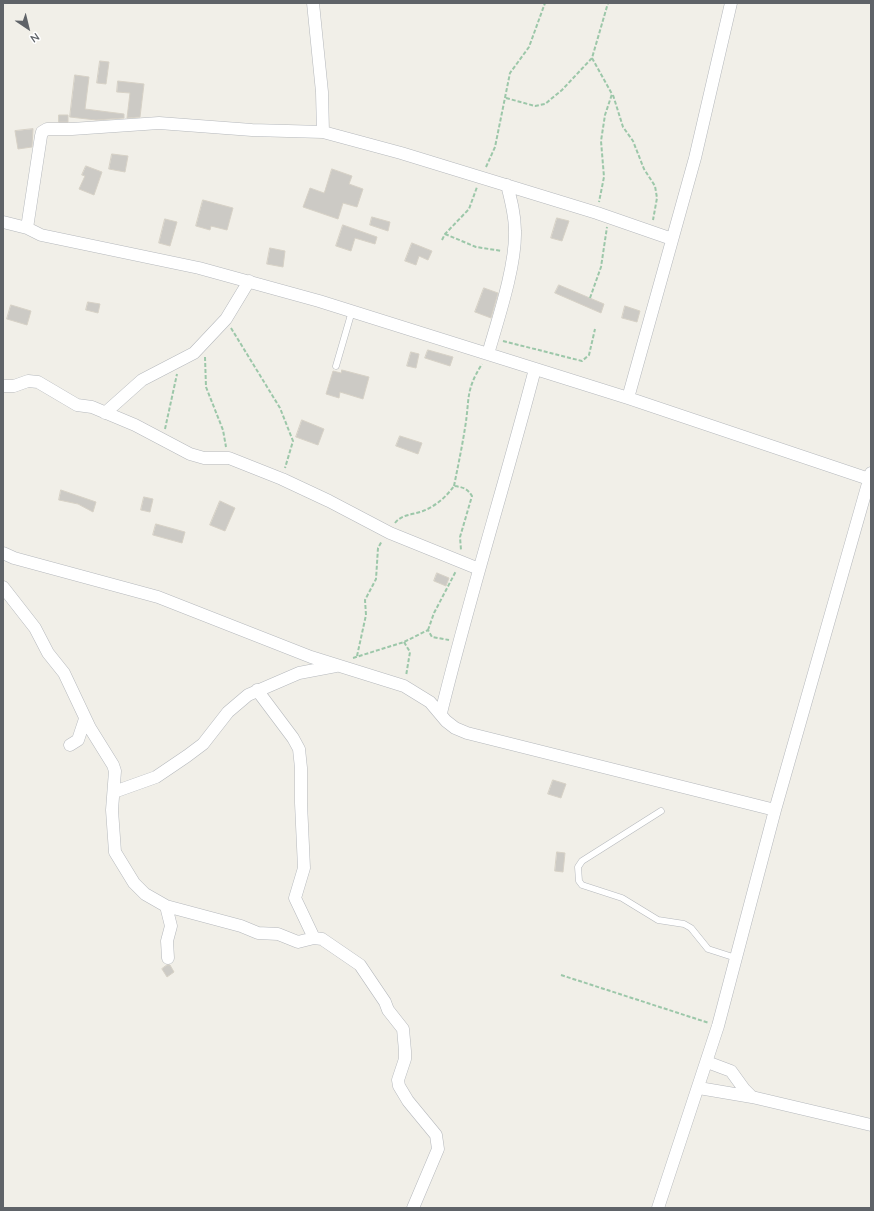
<!DOCTYPE html>
<style>
body{margin:0}
#map{position:relative;width:874px;height:1211px;overflow:hidden;background:#f1efe8;font-family:Quicksand,sans-serif}
canvas{display:block}
.frame{position:absolute;inset:0;border:4px solid #5f6368;pointer-events:none}
.north{position:absolute;left:8px;top:8px;width:40px;height:40px;-webkit-text-stroke:3px #fff;paint-order:stroke;rotate:145deg;font-size:11px;font-weight:700;line-height:16px;text-align:center;color:#5f6368}
.north::after{content:'';display:block;margin:auto;width:14px;height:18px;background:#5f6368;clip-path:polygon(50% 0,100% 100%,50% 72%,0 100%)}
</style>
<div id="map">
<canvas width="874" height="1211"></canvas>
<div class="frame"></div>
<div class="north">N</div>
</div>
<script>
const ctx = document.querySelector('canvas').getContext('2d');
ctx.lineJoin = 'round';
function paint(path, color) { ctx.fillStyle = color; ctx.fill(path, 'evenodd'); }
function stroke(path, color, width, dash) { ctx.strokeStyle = color; ctx.lineWidth = width; ctx.lineCap = dash ? 'butt' : 'round'; ctx.setLineDash(dash || []); ctx.stroke(path); }
const building = new Path2D(`
 M100,61L109,62L106,84L97,83Z
 M75,75L89,77L85,109L124,114V118L96,120L70,117Z
 M118,81L144,84L140,117L127,118L130,93L117,92Z
 M59,115H68V122H59Z
 M33,129L32,147L18,149L15,131Z
 M112,154L128,156L125,172L109,169Z
 M86,166L102,172L94,195L79,189L85,176L82,175Z
 M332,169L352,176L349,184L363,189L357,207L343,203L338,219L303,207L310,188L324,193Z
 M203,200L233,208L227,230L211,226L210,230L196,226Z
 M372,217L390,222L388,231L370,225Z
 M557,218L569,221L562,241L551,238Z
 M165,219L177,222L170,246L159,243Z
 M343,225L377,237L375,244L355,238L351,251L336,246Z
 M412,243L432,251L428,260L419,256L416,265L405,261Z
 M270,248L285,251L283,267L267,264Z
 M559,285L604,304L601,313L555,293Z
 M484,288L498,293L491,318L475,312Z
 M88,302L100,304L98,313L86,310Z
 M11,305L31,311L27,325L7,319Z
 M625,306L640,311L637,322L622,318Z
 M428,350L453,357L450,366L425,358Z
 M411,352L419,354L416,368L407,366Z
 M342,370L369,377L363,399L340,392L339,398L326,394L333,371L341,373Z
 M302,420L324,429L318,445L296,437Z
 M400,436L422,443L418,454L396,446Z
 M61,490L96,502L93,512L78,504L59,500Z
 M144,497L153,499L150,512L141,510Z
 M220,501L235,508L225,531L210,525Z
 M156,524L185,532L182,543L153,535Z
 M437,573L449,578L446,586L434,581Z
 M553,780L566,784L561,798L548,794Z
 M557,852L565,853L563,872L555,871Z
 M167,965H170L174,972L167,977L162,969Z`);
const path = new Path2D(`
 M592,58L612,94L605,115L601,141L604,177L599,202
 M613,95L623,127L633,141L644,169L655,186L657,198L653,220
 M506,98L535,106L545,104L562,90L592,58L608,3
 M486,167L495,147L510,73L529,47L545,3
 M445,234L476,247L502,251
 M442,240L445,234L469,209L477,187
 M590,298L601,267L607,227
 M231,328L280,408L293,441L285,468
 M503,341L582,361L589,355L595,329
 M205,357L206,387L223,430L226,447
 M165,429L177,374
 M454,486C458,466 462,447 465,428C470,398 465,391 482,364
 M395,523C402,514 413,515 423,511C436,506 447,496 454,486C462,487 467,488 472,496L460,537L461,550
 M428,630L434,613L456,571
 M404,642L410,652L406,676
 M357,656L366,615L365,600L376,579L378,548L382,541
 M353,658L404,642L428,630L432,637L449,640
 M561,975L709,1023`);
const lane = new Path2D(`
 M336,366L352,311
 M661,811L582,861L578,867L579,881L582,885L622,898L658,920L684,924L691,928L708,949L736,958`);
const street = new Path2D(`
 M313,3L322,92L323,132
 M3,222L27,228L41,235L199,268L319,301L628,398L869,479
 M27,228L41,136L42,132L47,129H72L159,123L252,130L323,132L401,153L597,213L672,239
 M488,354C498,319 516,266 515,231C515,215 511,200 507,185
 M3,386H14L28,381L38,382L77,405L92,407L135,425L190,454L204,458H229L282,479L329,501L390,533L479,569
 M628,398L695,158L731,3
 M105,413L142,380L194,353L226,319L249,281
 M3,553L14,558L158,597L311,657L404,686L430,702L446,721L455,728L467,733L775,810
 M3,587L35,628L48,653L64,673L90,728L113,765L115,771L112,810L115,852L134,883L145,894L166,906L241,926L258,933L278,934L298,942L314,938L322,939L360,965L385,1002L388,1010L403,1029L405,1051V1059L398,1080L399,1086L408,1101L436,1135L438,1149L413,1208
 M257,690L293,738L299,749L301,768V803L304,868L295,898L314,938
 M441,713C469,598 505,484 535,369
 M70,745L78,740L85,719
 M114,792L156,777L187,756L203,744L228,712L248,695L299,673L336,666
 M166,906L171,926L167,941L168,958
 M707,1062L731,1071L744,1089L752,1097L871,1125
 M699,1088L752,1097
 M658,1208L718,1026L775,810L871,473`);
paint(building, '#cccac5');
stroke(building, '#d6d1c6', 1);
stroke(lane, '#b5b8bc', 7);
stroke(street, '#b5b8bc', 13);
stroke(path, '#9cc7a9', 2, [4, 2]);
stroke(lane, '#fff', 6);
stroke(street, '#fff', 12);
</script>
